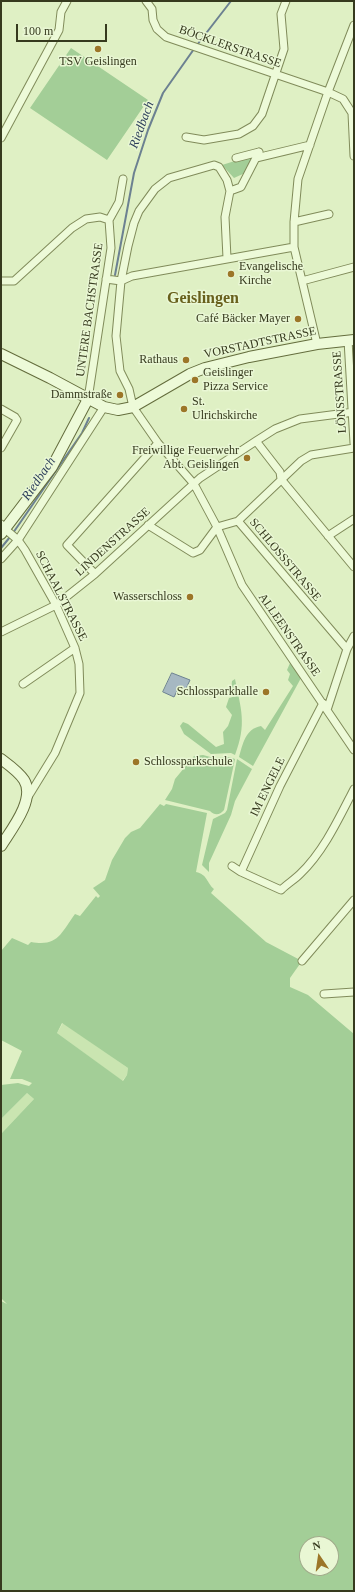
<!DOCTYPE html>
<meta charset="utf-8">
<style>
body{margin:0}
#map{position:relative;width:355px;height:1592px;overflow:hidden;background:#dff0c4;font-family:Georgia,serif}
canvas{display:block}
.frame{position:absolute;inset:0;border:2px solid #363a1e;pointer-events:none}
.north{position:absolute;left:299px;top:1536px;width:40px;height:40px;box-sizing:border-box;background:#e9f7d4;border:1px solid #a1ab8b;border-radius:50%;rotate:347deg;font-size:11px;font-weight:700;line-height:16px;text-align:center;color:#363a1e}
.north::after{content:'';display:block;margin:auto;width:14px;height:18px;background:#9c7628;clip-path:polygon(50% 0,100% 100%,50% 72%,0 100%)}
.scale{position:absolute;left:16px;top:24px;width:91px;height:18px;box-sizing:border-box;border:2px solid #363a1e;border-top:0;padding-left:5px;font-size:12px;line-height:14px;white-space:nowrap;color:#363a1e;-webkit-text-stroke:3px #e9f7d4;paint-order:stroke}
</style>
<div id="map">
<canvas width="355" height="1592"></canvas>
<div class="frame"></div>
<div class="north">N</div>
<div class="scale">100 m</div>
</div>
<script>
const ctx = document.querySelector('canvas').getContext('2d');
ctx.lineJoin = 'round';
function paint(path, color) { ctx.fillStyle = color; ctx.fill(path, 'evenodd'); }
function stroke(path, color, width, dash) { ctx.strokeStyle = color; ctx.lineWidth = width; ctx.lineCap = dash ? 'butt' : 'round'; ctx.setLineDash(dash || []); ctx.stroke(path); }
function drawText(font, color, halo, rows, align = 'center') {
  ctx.font = font + ' Georgia,serif'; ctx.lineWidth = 3; ctx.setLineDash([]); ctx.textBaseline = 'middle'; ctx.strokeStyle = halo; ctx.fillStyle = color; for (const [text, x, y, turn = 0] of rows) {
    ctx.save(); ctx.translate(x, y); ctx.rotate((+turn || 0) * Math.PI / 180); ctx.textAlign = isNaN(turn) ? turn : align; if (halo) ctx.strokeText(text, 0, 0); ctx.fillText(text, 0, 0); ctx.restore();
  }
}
const farmland = new Path2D(`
 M63,1023L128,1068L127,1075L122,1081L57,1033Z
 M27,1093L34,1099L1,1134V1119Z`);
const green = new Path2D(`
 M71,48L148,100L107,160L30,108Z
 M254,155L245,173L234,178L222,165Z
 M290,663L301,678L253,766L239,757C243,744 245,729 261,726L265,730L293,686L288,680L290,674L287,670Z
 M235,679C241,709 247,724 235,755L231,753L211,754L184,734L180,726L183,722L188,724L216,747L224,744L223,732L228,726L232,715L226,707L229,698L236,696C233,691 231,687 232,681Z
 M203,755L214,758L229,757L235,759L224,810C220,815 215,816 210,811L165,800L172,789L175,779L194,756Z
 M237,759L252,769L235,801L231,815L209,863V872L202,865L213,819L225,813L227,810Z
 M160,804L164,806L166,804L207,813L196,872C208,875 206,882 214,889L211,893L266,942L302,961L290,978V987L308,995L354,1034V1591H1V1301L7,1304L1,1298V1134L34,1099L27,1093L1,1119V1085L18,1083L29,1086L32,1083L22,1079H10L22,1051L1,1040V951L12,938L28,945L31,942C58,947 61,933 75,914L80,916L96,896L98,898L100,896L93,888L105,880L112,860L125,838L131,832L140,828ZM62,1023L128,1068L127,1075L123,1081L57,1033ZM307,1544H331V1568H307Z`);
const water = new Path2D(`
 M172,673L190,680L184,693L177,691L174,697L163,692Z`);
const stream = new Path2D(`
 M197,45L231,1
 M115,275L134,173L148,130L163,93L194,49
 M13,533L82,433L89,418
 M1,548L10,537`);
const street = new Path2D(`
 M146,1L152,9L153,20L157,29L166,37L328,92L343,99L352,113L354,156
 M186,137L204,140L239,134L253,126L262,114L284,49L281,14L286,1
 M1,138L59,30L61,12L67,1
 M236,158L259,152
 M256,158L310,145
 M230,191L241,187L259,152
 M294,222L329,214
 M227,258L225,217L230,191L227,180L219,167L214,165L169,178L155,189L139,211L134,223L128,246L121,281L116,336L120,371L129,389L133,407L158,443L194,484L217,527L242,585L354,750
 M106,279L121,281L132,276L294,247
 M1,281H14L72,228L86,219L100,217L109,220
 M302,281L354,267
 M348,340L354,443
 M317,344L294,247V222L298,179L328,92L354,25
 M88,399L111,248L109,220L119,202L123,179
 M1,409L15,417L17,420L1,448
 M256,441L280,472L281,479L354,567
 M238,521L347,649
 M1,524L5,529L18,540L25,550L56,605L75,648L79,664L80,693L55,753L28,797
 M148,525L193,553L200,550L217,527
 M217,527L238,521L301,461L311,455L354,448
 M328,536L354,519
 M1,559L18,540L104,407
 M95,574L67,545L158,443
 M1,632L56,605L95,574L200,478L256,441L275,429L300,419L354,412
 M23,684L75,648
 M327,710L347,649L354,636
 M232,866L241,872L280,786L323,703
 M241,872L281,890C287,884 294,880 300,874C324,851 339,818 354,789
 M302,961L354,900
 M324,994L354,992`);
const secondary = new Path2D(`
 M1,354L50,378L104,407L118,410L133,407L190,374L205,368L249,357L317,344L354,340
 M1,534L52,467L88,399
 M1,759C9,765 19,772 24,780C36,799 11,830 1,846`);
const markers = [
 [98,49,4,"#9c7628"],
 [231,274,4,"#9c7628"],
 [298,319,4,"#9c7628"],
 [186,360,4,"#9c7628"],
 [195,380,4,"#9c7628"],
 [120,395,4,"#9c7628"],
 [184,409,4,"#9c7628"],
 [247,458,4,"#9c7628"],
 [190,597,4,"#9c7628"],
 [266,692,4,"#9c7628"],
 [136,762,4,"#9c7628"]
];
const streetNames = [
 ["BÖCKLERSTRASSE",230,47,19],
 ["UNTERE BACHSTRASSE",90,310,-82],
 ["VORSTADTSTRASSE",260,343,-12],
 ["LÖNSSTRASSE",340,392,-94],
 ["LINDENSTRASSE",113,542,-42],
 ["SCHLOSSSTRASSE",285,560,50],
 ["SCHAALSTRASSE",61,596,63],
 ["ALLEENSTRASSE",289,635,55],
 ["IM ENGELE",268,787,-64]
];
const poiNames = [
 ["TSV Geislingen",98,62,"center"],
 ["Evangelische",239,267,"left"],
 ["Kirche",239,281,"left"],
 ["Café Bäcker Mayer",290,319],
 ["Rathaus",178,360],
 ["Geislinger",203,373,"left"],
 ["Pizza Service",203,387,"left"],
 ["Dammstraße",112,395],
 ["St.",192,402,"left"],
 ["Ulrichskirche",192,416,"left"],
 ["Freiwillige Feuerwehr",239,451],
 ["Abt. Geislingen",239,465],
 ["Wasserschloss",182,597],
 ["Schlossparkhalle",258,692],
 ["Schlossparkschule",144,762,"left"]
];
const waterNames = [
 ["Riedbach",142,125,-70],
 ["Riedbach",39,479,-56]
];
const districtNames = [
 ["Geislingen",203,299]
];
paint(farmland, '#cae5b1');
paint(green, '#a3ce97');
paint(water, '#a6b8c2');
stroke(water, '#6c8191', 1);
stroke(stream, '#6c8191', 2);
stroke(street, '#808b5a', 9);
stroke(secondary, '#646d3d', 12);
stroke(street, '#edfad8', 7);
stroke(secondary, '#edfad8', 10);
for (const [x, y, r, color] of markers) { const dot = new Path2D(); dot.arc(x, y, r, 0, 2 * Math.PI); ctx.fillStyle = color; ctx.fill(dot); stroke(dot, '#e9f7d4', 1.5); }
drawText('12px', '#363a1e', '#e9f7d4', streetNames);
drawText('12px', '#363a1e', '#e9f7d4', poiNames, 'right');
drawText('italic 13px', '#2d3f5b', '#e9f7d4', waterNames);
drawText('bold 16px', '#68601c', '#e9f7d4', districtNames);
</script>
